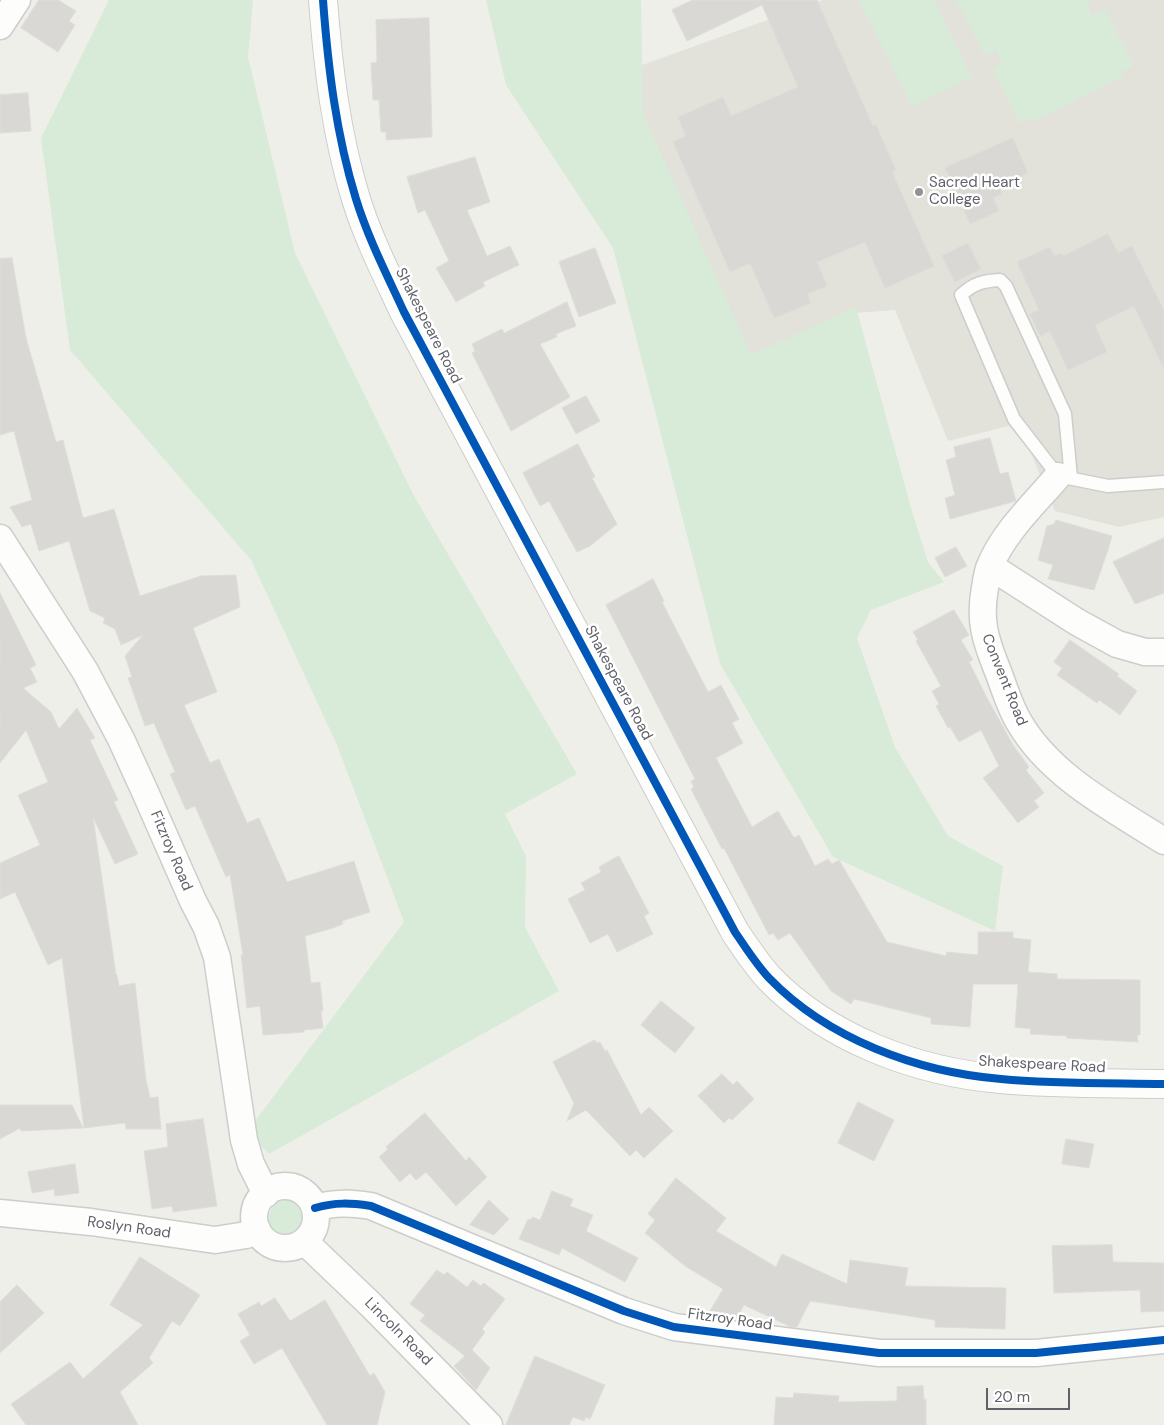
<!DOCTYPE html>
<style>
body{margin:0}
#map{position:relative;width:1164px;height:1425px;overflow:hidden;background:#efefea;font-family:"DM Sans",sans-serif}
canvas{display:block}
.scale{position:absolute;left:986px;top:1388px;width:84px;height:22px;box-sizing:border-box;border:2px solid #5f6268;border-top:0;padding-left:6px;font-size:15px;line-height:18px;white-space:nowrap;color:#5f6268;-webkit-text-stroke:4px #fff;paint-order:stroke}
</style>
<div id="map">
<canvas width="1164" height="1425"></canvas>
<div class="scale">20 m</div>
</div>
<script>
const ctx = document.querySelector('canvas').getContext('2d');
ctx.lineJoin = 'round';
function paint(path, color) { ctx.fillStyle = color; ctx.fill(path, 'evenodd'); }
function stroke(path, color, width, dash) { ctx.strokeStyle = color; ctx.lineWidth = width; ctx.lineCap = dash ? 'butt' : 'round'; ctx.setLineDash(dash || []); ctx.stroke(path); }
function drawText(font, color, halo, rows, align = 'center') {
  ctx.font = font + ' "DM Sans",sans-serif'; ctx.lineWidth = 5; ctx.setLineDash([]); ctx.textBaseline = 'middle'; ctx.strokeStyle = halo; ctx.fillStyle = color; for (const [text, x, y, turn = 0] of rows) {
    ctx.save(); ctx.translate(x, y); ctx.rotate((+turn || 0) * Math.PI / 180); ctx.textAlign = isNaN(turn) ? turn : align; if (halo) ctx.strokeText(text, 0, 0); ctx.fillText(text, 0, 0); ctx.restore();
  }
}
const education = new Path2D(`
 M823,0H1164V517L1119,527L1055,511L1031,453L1009,426L948,441L895,310L856,313L750,358L620,73Z`);
const green = new Path2D(`
 M109,0H253L248,57L295,253L414,496L577,774L505,814L526,856L525,927L559,991L269,1154L247,1132L404,922L337,745L251,560L70,350L41,138Z
 M486,0H641L643,113L751,355L856,307L911,508L928,562L944,582L871,610L857,638L895,747L948,836L1003,866L995,931L833,857L720,664L613,248L506,85Z
 M859,0H934L972,77L912,107Z
 M956,0H1094L1086,4L1092,16L1105,10L1133,66L1121,72L1123,76L1033,122L1031,118L1020,123L992,68L1002,62L996,51L985,56Z
 M269 1218a18 18 0 1 1 36 0a18 18 0 1 1-36 0Z`);
const building = new Path2D(`
 M39,0H58L76,11L69,21L75,25L58,52L21,28Z
 M693,0H817L873,126L876,125L896,170L892,172L934,266L885,288L865,242L817,262L827,286L807,294L811,303L774,318L750,263L730,272L673,142L686,136L678,117L723,97L731,116L798,87L762,5L687,41L672,10Z
 M429,18L432,137L386,140V132H381L379,100H373L371,63L377,62L376,20Z
 M28,93L31,131L0,133V95Z
 M1013,138L1028,173L998,186L1002,194L993,198L999,211L970,224L958,196L955,198L945,177L949,176L945,168Z
 M475,157L490,202L467,210L487,256L510,246L519,265L483,282L485,286L456,302L436,268L449,261L425,210L418,213L407,177Z
 M1108,234L1118,253L1132,246L1164,310V369L1134,306L1095,325L1107,352L1068,370L1050,331L1040,336L1030,314L1039,310L1017,262L1050,247L1054,256L1061,253L1063,256Z
 M968,243L981,269L955,282L942,256Z
 M595,248L616,303L579,317L559,262Z
 M12,258L26,338L56,442L63,440L83,518L114,509L140,596L201,576L236,575L240,607L193,628L217,692L184,705L210,763L219,759L247,823L259,818L287,882L354,861L370,912L342,921L343,924L333,928L305,936L311,983L320,982L323,1011H321L323,1028L304,1030V1032L263,1035L260,1006L247,1008L241,955H243L230,875L226,877L195,806L186,810L170,774L175,772L154,723L145,726L128,678L132,677L125,656L143,635L121,645L115,629L103,623L105,618L90,611L69,541L39,551L31,524L22,527L10,507L32,500L14,431L0,435V259Z
 M567,302L576,326L556,334L557,337L540,344L570,397L511,431L472,353L475,351L472,344L502,329L504,333Z
 M586,396L600,421L576,434L562,408Z
 M990,438L1000,474L1008,472L1016,501L950,519L945,498L955,495L946,460L956,457L954,447Z
 M578,444L595,477L592,478L617,524L590,546L577,552L549,501L540,506L523,473Z
 M1056,520L1112,536L1108,550L1094,590L1048,579L1053,565L1038,560L1047,526L1054,524Z
 M1164,538V593L1135,604L1113,562Z
 M956,547L967,566L945,577L935,558Z
 M653,579L664,601L662,602L708,692L721,685L739,719L732,723L743,743L716,758L752,827L778,811L794,838L799,835L815,866L828,859L832,864L839,860L887,942L946,956L947,952L978,955V932H1013V938L1031,940L1028,972L1057,974V979L1140,980V1035H1137L1138,1042L1067,1038V1036L1030,1034L1031,1029L1015,1027L1018,984H973L970,1027L931,1024V1018L854,999L851,1004L831,991L790,933L778,940L773,933L769,935L724,848L722,849L691,789L694,787L691,781L695,779L606,605Z
 M0,593L36,665L30,668L37,682L23,688L51,712L59,729L77,708L95,738L90,740L118,800L114,802L138,854L115,864L93,817L116,975H117L119,986L135,983L146,1080L150,1098L158,1097L161,1129H126L125,1123L84,1128L62,958L48,965L15,892L0,899V863L40,845L18,795L48,782L26,730L0,763Z
 M954,610L969,635L961,640L973,660L969,662L986,696L1013,745L1029,767L1026,770L1044,793L1034,801L1039,807L1018,823L983,778L999,766L981,730L959,742L950,727L948,728L936,706L939,704L932,691L941,686L916,641L918,640L913,632Z
 M1070,640L1119,674L1117,676L1137,691L1120,715L1099,700L1097,703L1057,675L1062,668L1054,662Z
 M619,856L649,913L644,916L653,934L617,952L608,934L590,943L568,899L585,890L581,883L601,872L599,867Z
 M661,1001L695,1028L675,1053L641,1025Z
 M595,1040L597,1043L600,1042L605,1051L607,1050L641,1115L649,1107L673,1131L644,1158L636,1150L630,1156L586,1110L567,1121L574,1103L553,1062Z
 M722,1074L733,1085L737,1081L754,1099L732,1120L729,1118L724,1123L698,1096Z
 M858,1102L894,1120L874,1161L838,1143Z
 M0,1105H72L83,1128L21,1131L20,1128L0,1139Z
 M425,1113L466,1161L469,1157L487,1177L456,1206L426,1172L416,1180L410,1173L400,1182L379,1157L388,1149L386,1147Z
 M203,1119L217,1206L173,1212L172,1206L152,1209L144,1151L168,1147L166,1124Z
 M1066,1139L1094,1144L1089,1168L1062,1164Z
 M75,1164L79,1193L55,1196L54,1189L32,1193L28,1172Z
 M676,1178L726,1218L716,1231L776,1267L782,1254L847,1284L850,1260L908,1268L905,1286L1006,1288L1005,1329L935,1327V1320L810,1301L797,1327H791L744,1305L737,1318L710,1311L723,1289L685,1266L645,1233L655,1220L648,1214Z
 M552,1191L573,1199L570,1206L593,1215L586,1231L638,1258L625,1282L562,1248L559,1255L519,1239L528,1219L531,1220L532,1217L540,1220Z
 M489,1200L509,1219L494,1235L470,1225Z
 M1112,1245L1113,1262L1164,1263V1311L1141,1312L1140,1290L1054,1293L1052,1246Z
 M140,1257L200,1295L180,1326L172,1321L149,1358L153,1363L120,1392L138,1425H26L11,1404L70,1362L83,1379L143,1325L110,1305Z
 M437,1270L444,1275L447,1272L467,1287L473,1280L481,1286L484,1283L505,1299L482,1329L485,1332L472,1350L490,1368L476,1390L454,1366L465,1356L420,1321L425,1315L410,1304Z
 M17,1285L44,1313L0,1353V1302Z
 M275,1298L290,1321L325,1300L370,1376L374,1373L385,1392L377,1425H327L282,1348L254,1364L240,1341L250,1335L238,1314L259,1302L261,1306Z
 M535,1356L605,1385L590,1419L586,1417L584,1421L573,1417L569,1425H506Z
 M923,1386L924,1400L926,1399V1425H774L776,1397L793,1398L794,1393L839,1396L838,1402L897,1401V1387Z`);
const lane = new Path2D(`
 M1071,478L1065,414L1006,286L1000,280C983,281 974,283 961,295L1014,419L1058,476L1108,486L1164,482`);
const street = new Path2D(`
 M0,26L17,0
 M1058,476C1035,503 1003,533 990,566C987,573 986,581 985,588C979,620 985,639 997,669C1004,686 1009,706 1019,722C1050,776 1112,808 1164,841
 M0,538L85,671L121,739L146,794L193,901L206,926L217,957L244,1140L251,1164L266,1194
 M989,568L996,570L1077,622L1117,644L1145,652H1164
 M254 1217a31 31 0 1 1 62 0a31 31 0 1 1-62 0Z
 M315,1208C336,1202 350,1203 371,1206L624,1311L674,1327L879,1353H1036L1164,1340
 M0,1213L91,1222L215,1240L246,1235L257,1229
 M305,1242L371,1305L489,1425`);
const secondary = new Path2D(`
 M323,0C328,67 336,134 356,199C368,238 387,275 404,312L735,932C746,948 756,964 769,978C828,1039 917,1072 1001,1079C1055,1084 1110,1083 1164,1084`);
const cycleway = new Path2D(`
 M323,0C328,67 336,134 356,199C368,238 387,275 404,312L735,932C746,948 756,964 769,978C828,1039 917,1072 1001,1079C1055,1084 1110,1083 1164,1084
 M315,1208C336,1202 350,1203 371,1206L624,1311L674,1327L879,1353H1036L1164,1340`);
const markers = [
 [919,192,5,"#919396"]
];
const poiNames = [
 ["Sacred Heart",929,183],
 ["College",929,200]
];
const streetNames = [
 ["Shakespeare Road",428,326,63],
 ["Convent Road",1004,680,68],
 ["Shakespeare Road",618,683,62],
 ["Fitzroy Road",171,851,67],
 ["Shakespeare Road",1042,1065,3],
 ["Roslyn Road",129,1228,8],
 ["Fitzroy Road",730,1320,8],
 ["Lincoln Road",398,1332,45]
];
paint(education, '#e2e1da');
paint(green, '#d8ebd8');
paint(building, '#d9d8d5');
stroke(building, '#deddd9', 1);
stroke(lane, '#cccdcc', 15);
stroke(street, '#cccdcc', 29);
stroke(secondary, '#cdcdcd', 30);
stroke(lane, '#fdfdfc', 12);
stroke(street, '#fdfdfc', 26);
stroke(secondary, '#fdfdfc', 28);
stroke(cycleway, '#0057b8', 8);
for (const [x, y, r, color] of markers) { const dot = new Path2D(); dot.arc(x, y, r, 0, 2 * Math.PI); ctx.fillStyle = color; ctx.fill(dot); stroke(dot, '#fff', 2); }
drawText('15px', '#5f6268', '#fff', poiNames, 'left');
drawText('15px', '#5f6268', '#fff', streetNames);
</script>
